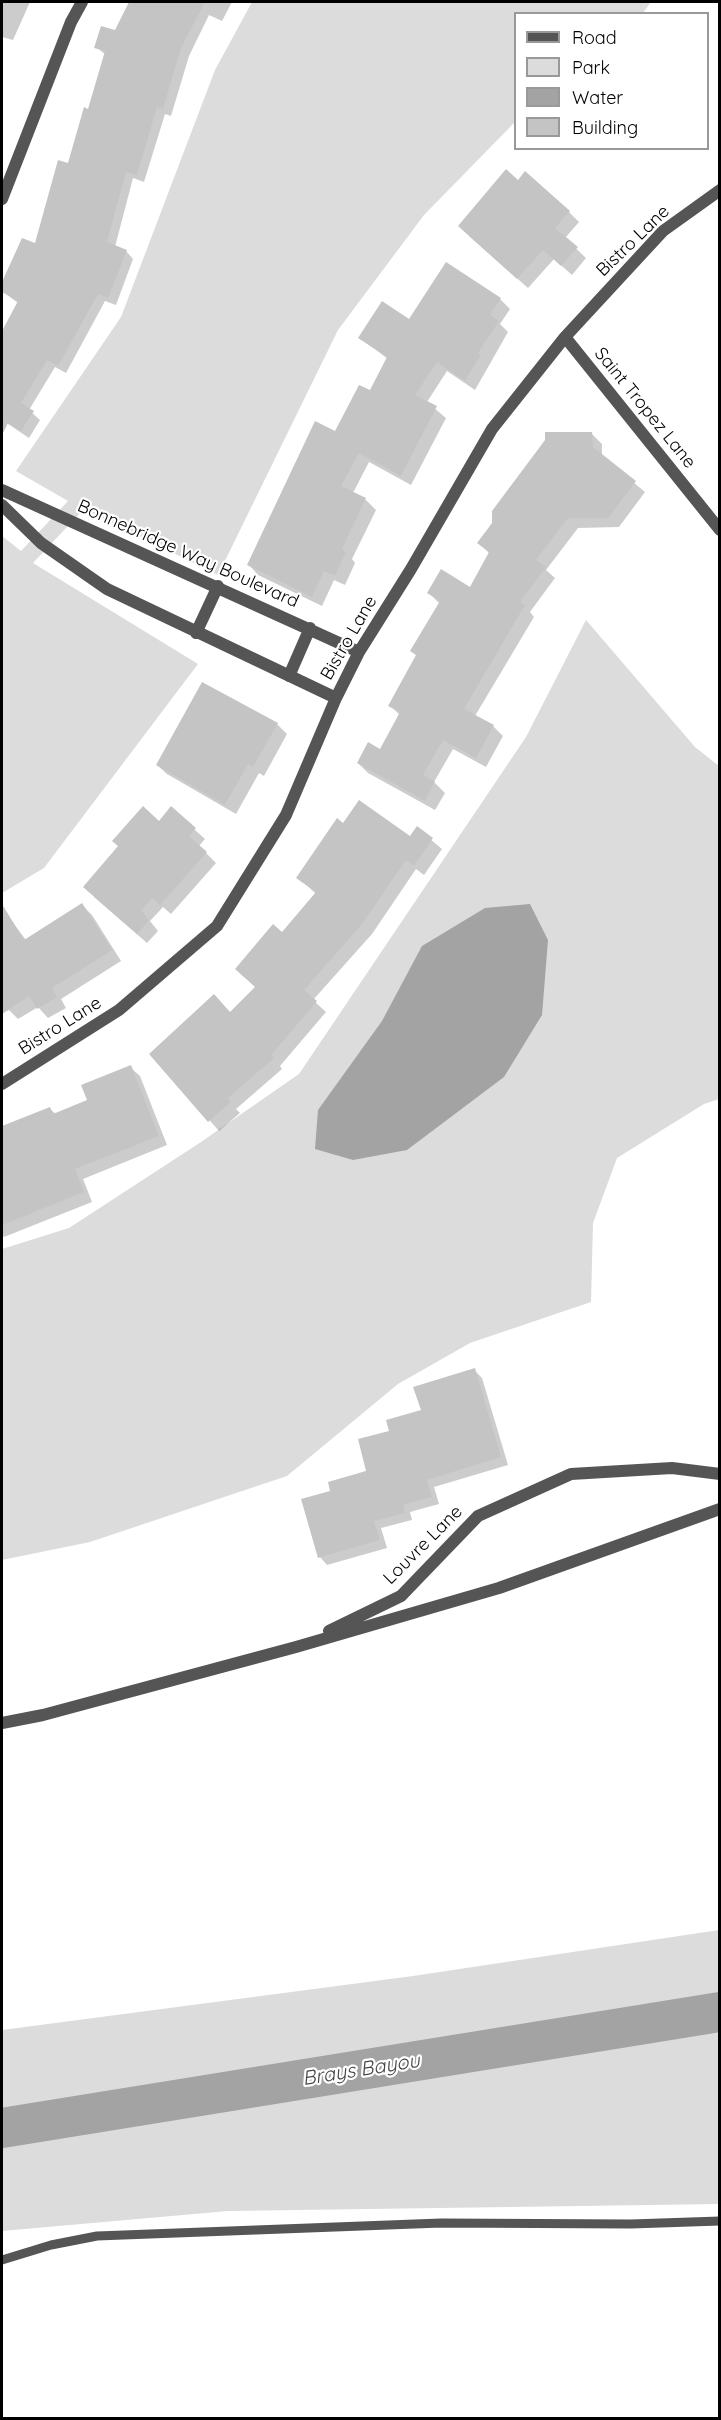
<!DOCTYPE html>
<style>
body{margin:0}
#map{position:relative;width:721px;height:2420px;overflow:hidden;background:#fff;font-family:Quicksand,sans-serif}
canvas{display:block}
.frame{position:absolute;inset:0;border:3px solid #000;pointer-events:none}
.legend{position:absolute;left:514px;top:12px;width:195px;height:138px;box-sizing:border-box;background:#fff;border:2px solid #999;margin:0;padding:8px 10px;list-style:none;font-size:18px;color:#000}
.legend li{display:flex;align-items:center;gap:12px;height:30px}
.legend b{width:30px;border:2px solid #999}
</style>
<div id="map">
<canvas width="721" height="2420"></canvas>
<div class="frame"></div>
<ul class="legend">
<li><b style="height:8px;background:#555"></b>Road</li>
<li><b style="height:16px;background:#dcdcdc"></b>Park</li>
<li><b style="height:16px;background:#a3a3a3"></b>Water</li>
<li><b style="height:16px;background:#c4c4c4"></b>Building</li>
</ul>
</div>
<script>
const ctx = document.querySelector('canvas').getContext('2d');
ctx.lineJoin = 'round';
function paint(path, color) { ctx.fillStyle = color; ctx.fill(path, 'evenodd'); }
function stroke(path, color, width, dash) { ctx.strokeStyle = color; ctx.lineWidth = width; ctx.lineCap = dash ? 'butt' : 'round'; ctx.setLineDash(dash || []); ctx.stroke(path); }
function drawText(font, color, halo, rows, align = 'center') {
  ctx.font = font + ' Quicksand,sans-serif'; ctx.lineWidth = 4.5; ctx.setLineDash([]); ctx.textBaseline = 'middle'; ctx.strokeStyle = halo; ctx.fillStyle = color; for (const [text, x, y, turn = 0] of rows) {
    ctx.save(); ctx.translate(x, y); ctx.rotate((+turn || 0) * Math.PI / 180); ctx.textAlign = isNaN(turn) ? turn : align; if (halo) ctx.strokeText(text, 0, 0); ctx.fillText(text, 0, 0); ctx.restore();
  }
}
const green = new Path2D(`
 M252,2H651L643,13L516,14L515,122L424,215L338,330L218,575L84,509L33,563L198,664L44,868L2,893V536L21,551L68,501L16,471L121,317L215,70Z
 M586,620L695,747L719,766V1099L704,1104L617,1158L593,1223L591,1302L470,1343L398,1384L287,1476L90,1542L2,1560V1249L69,1228L201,1142L299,1074L526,737Z
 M719,1930V2204L228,2211L2,2231V2030L413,1976Z`);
const water = new Path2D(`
 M530,904L548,940L542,1015L504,1077L407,1150L353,1160L315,1149L318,1110L382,1021L422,946L485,908Z`);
const shadow = new Path2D(`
 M2,2H30L13,40L2,37Z
 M131,2H232L222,21L209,15L189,56L171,116L165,114L144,182L133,178L115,247L126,251L133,259L116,305L105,301L66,373L55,367L29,410L40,420L29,438L2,420V334L18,303L2,291V284L23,240L36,245L89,110L106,55L96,47L116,32Z
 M518,182L569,212L579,222L565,238L586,258L572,275L554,259L528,288L469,236Z
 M500,299L510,309L500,324L508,332L475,390L447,371L427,402L446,418L411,485L369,462L353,493L366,500L376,510L352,559L355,563L345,585L334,580L322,606L258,575L249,565L336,433L370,392L388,359L360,338L409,321Z
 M592,434L602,444V456L645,492L619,527L578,528L546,570L555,578L530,612L534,617L475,716L493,726L503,736L486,767L453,749L434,782L445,793L435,810L368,773L358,763L380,751L400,715L390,706L417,656L440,604L429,593L470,589L490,554L479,543Z
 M277,724L287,734L264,776L259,773L236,814L167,774L157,765Z
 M172,809L205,839L199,846L216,863L171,914L163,907L150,921L158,931L147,943L94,897Z
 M343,825L411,838L417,828L442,849L424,875L416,869L372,934L313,1000L326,1012L280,1066L282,1069L236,1109L240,1113L219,1131L151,1054L231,1014L256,987L282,934L316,894L298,877Z
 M82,905L92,915L121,961L61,999L66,1008L48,1018L38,1007L18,1019L9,1010L2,1013V919L7,915L26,940Z
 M130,1067L140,1076L167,1145L83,1179L92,1202L4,1237L2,1234V1128L50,1109L56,1114L89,1101Z
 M474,1370L482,1378L508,1465L434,1487L439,1504L410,1512L412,1520L381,1528L387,1548L327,1565L320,1557L332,1492L368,1472L391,1432L422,1412Z`);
const river = new Path2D(`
 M2,2128L720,2012`);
const building = new Path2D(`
 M129,2H205L181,48L163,109L157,107L137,175L126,172L107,242L127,250L108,298L98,294L58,366L47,360L21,403L34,411L21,431L8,423L2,435V331L18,301L2,292V282L22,238L35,243L58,160L68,163L84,107L88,109L105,51L94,48L101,26L115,30Z
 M506,169L518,180L525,171L570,211L555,228L578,247L561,266L543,250L517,279L458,226Z
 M446,262L501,298L490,315L499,321L478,353L481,355L465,381L437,362L415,395L437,406L401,476L359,453L341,486L366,498L342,549L346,552L335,576L324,571L312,597L247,565L315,421L335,431L359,385L370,390L387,357L358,338L382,301L409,319Z
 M545,432H592L593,447L636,481L608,518H568L536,560L546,567L520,602L525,605L464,709L494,725L476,758L443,740L423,775L435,781L425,801L357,763L368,742L380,749L400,712L388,706L416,655L410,651L440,601L427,593L441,569L470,587L489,552L477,543L492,523V511L545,440Z
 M202,682L278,723L253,767L248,764L225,805L156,765Z
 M359,800L410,836L417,826L433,838L414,866L406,860L362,924L304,990L317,1001L271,1055L274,1058L228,1098L231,1102L208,1122L149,1054L214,994L230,1012L255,987L235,969L273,924L282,932L316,892L296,878L337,818L343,823Z
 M143,806L159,821L171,806L196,828L189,836L207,852L160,905L152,898L141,910L149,920L137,934L83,887L118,846L112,841Z
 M82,903L112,950L52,988L57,997L37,1009L29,996L2,1014V904L24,940Z
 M131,1065L159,1136L75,1169L84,1192L2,1225V1126L50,1107L53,1114L87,1100L81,1085Z
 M475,1368L501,1457L427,1480L432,1497L403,1505L405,1513L374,1521L380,1540L318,1558L301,1499L330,1491L328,1482L366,1471L358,1439L389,1431L386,1420L421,1410L413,1387Z`);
const lane = new Path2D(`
 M2,2260L51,2245L97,2236L441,2223L631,2224L720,2221`);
const street = new Path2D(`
 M2,199L71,22L82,2
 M565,337L720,530
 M2,490L359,652
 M2,505L41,543L107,589L336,698
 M196,633L218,586
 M289,676L310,628
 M2,1084L119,1010L217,926L286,815L336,698L359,652L411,569L492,429L565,337L663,231L720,190
 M329,1631L401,1596L478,1516L571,1474L672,1468L720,1474
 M2,1723L43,1715L296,1647L499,1588L720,1509`);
const streetNames = [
 ["Bistro Lane",633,241,-44],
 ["Saint Tropez Lane",645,408,51],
 ["Bonnebridge Way Boulevard",188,554,24],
 ["Bistro Lane",349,638,-60],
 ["Bistro Lane",60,1026,-32],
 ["Louvre Lane",423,1545,-45]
];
const waterNames = [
 ["Brays Bayou",361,2070,-9]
];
paint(green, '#dcdcdc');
paint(water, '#a3a3a3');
paint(shadow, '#0003');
stroke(river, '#a3a3a3', 40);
paint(building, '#c4c4c4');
stroke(lane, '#555', 9);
stroke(street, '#555', 12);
drawText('18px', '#000', '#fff', streetNames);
drawText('italic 20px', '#444', '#fff', waterNames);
</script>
